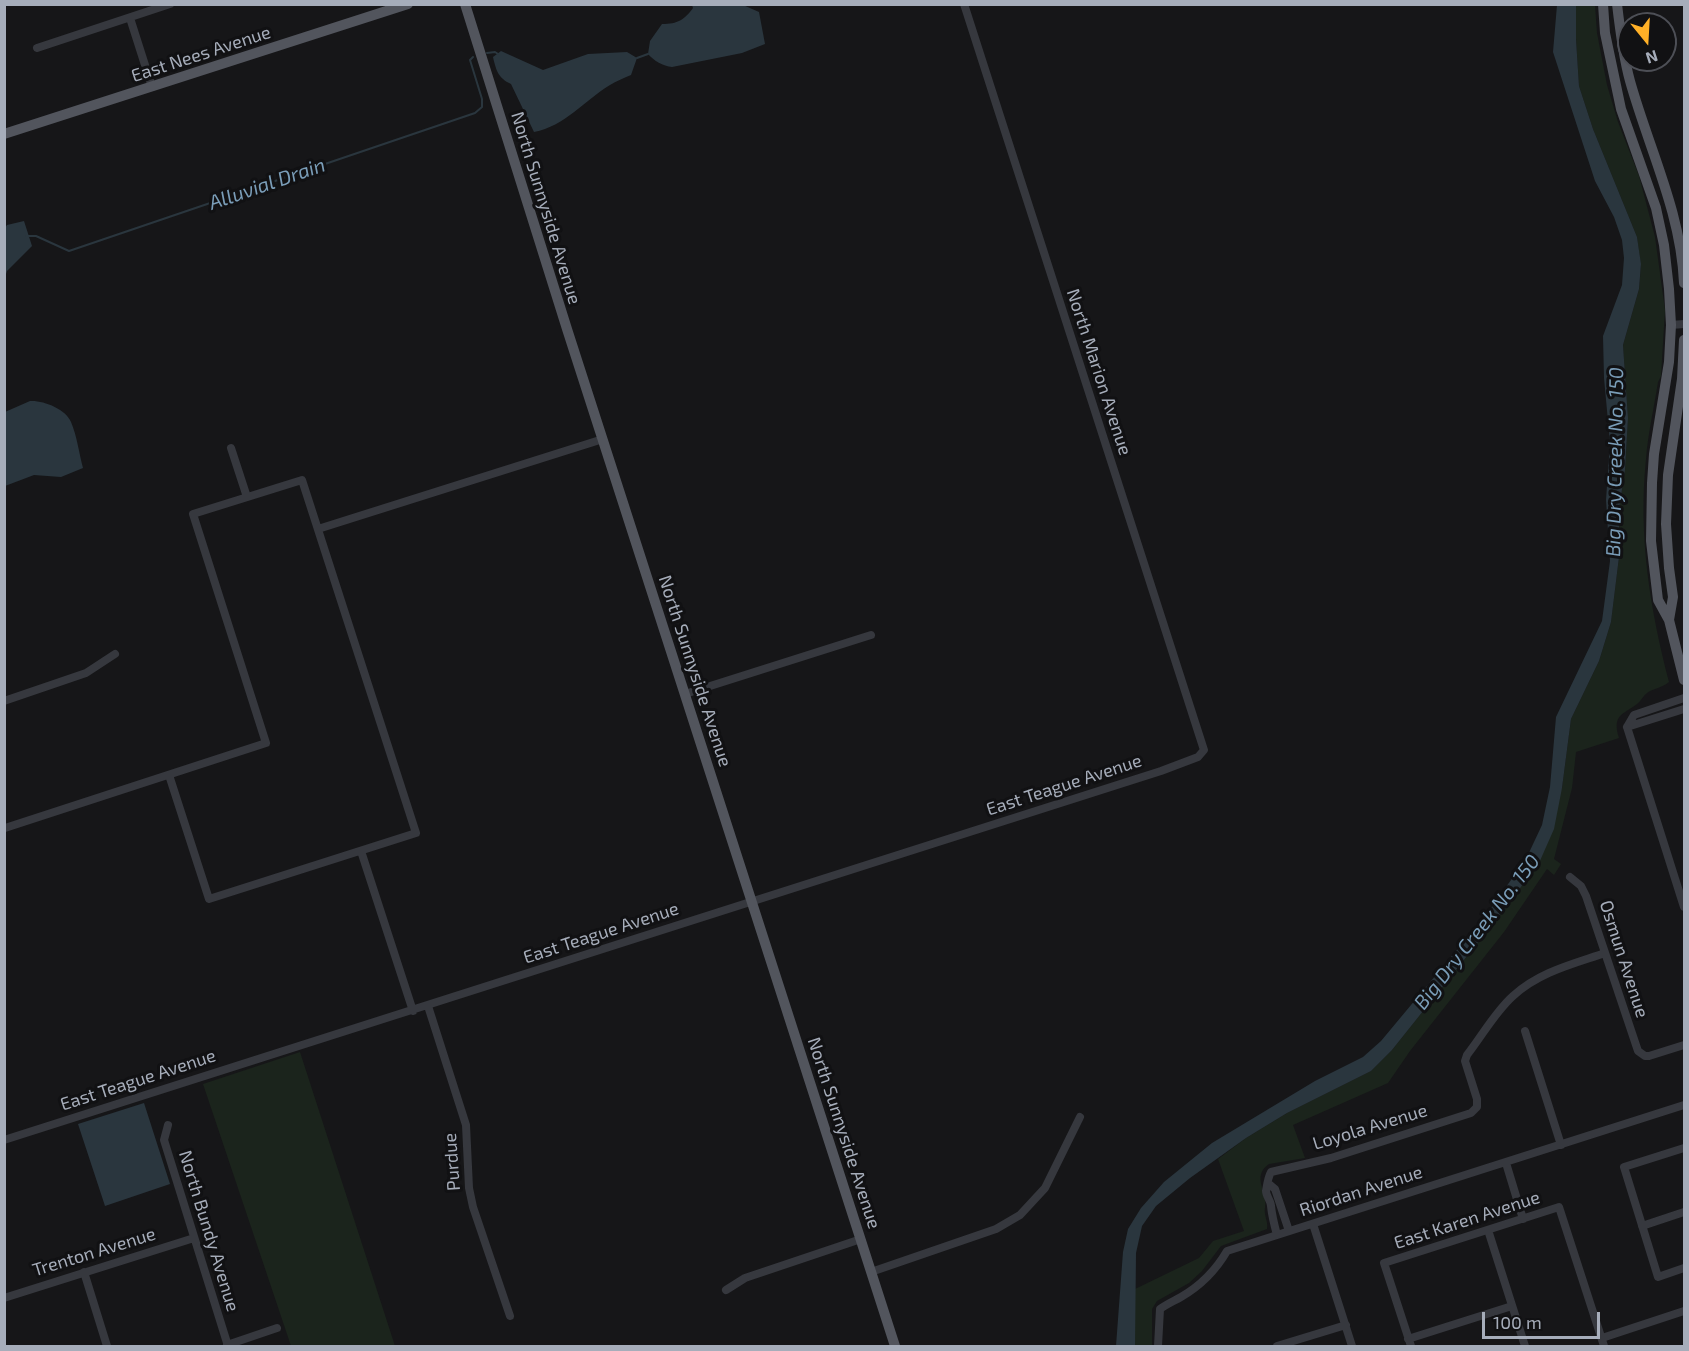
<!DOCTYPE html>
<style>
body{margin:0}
#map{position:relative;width:1689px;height:1351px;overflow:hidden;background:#161618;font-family:"Exo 2",sans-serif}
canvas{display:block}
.frame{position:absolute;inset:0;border:6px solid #a6adba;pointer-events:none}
.north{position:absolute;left:1617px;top:12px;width:60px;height:60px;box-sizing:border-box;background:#111113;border:2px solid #4d4f56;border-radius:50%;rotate:162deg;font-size:16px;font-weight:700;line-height:24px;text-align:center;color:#a6adba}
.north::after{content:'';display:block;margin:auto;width:21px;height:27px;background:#ffb027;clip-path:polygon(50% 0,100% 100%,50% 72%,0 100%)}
.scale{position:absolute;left:1482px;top:1312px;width:118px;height:27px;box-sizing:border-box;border:3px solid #a6adba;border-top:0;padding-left:8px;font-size:18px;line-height:21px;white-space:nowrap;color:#a6adba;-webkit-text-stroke:4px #111113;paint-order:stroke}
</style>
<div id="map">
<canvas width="1689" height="1351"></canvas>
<div class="frame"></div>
<div class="north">N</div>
<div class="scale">100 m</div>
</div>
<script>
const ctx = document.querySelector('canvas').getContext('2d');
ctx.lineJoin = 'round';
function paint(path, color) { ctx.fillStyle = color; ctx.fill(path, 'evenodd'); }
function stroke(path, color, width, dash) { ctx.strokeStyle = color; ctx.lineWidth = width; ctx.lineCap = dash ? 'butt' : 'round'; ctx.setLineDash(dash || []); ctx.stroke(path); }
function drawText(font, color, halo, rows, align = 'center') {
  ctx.font = font + ' "Exo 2",sans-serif'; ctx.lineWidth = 6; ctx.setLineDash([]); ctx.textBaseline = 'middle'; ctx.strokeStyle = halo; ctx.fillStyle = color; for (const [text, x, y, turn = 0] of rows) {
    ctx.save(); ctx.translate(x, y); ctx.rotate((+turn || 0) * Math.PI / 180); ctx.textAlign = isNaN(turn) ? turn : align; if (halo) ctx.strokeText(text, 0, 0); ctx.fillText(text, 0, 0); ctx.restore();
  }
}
const green = new Path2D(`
 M1576,5H1595L1597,33L1607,85L1618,122L1639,176L1655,237L1665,310L1661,376L1658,382C1654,408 1648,433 1646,459C1638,537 1650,608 1669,682C1662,688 1654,688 1647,693C1643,696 1641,701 1637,704C1622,715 1612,715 1619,738L1576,752L1572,788L1554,859L1561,864L1554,875L1547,869L1504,932L1410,1051L1388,1083L1293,1125L1305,1158L1269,1164C1254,1175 1263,1185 1265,1200C1266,1205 1264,1210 1265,1214C1266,1220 1268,1223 1267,1229L1221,1246L1202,1271L1189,1283L1157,1301L1152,1309V1346H1135V1289L1199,1258L1213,1241L1244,1231L1218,1159L1246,1138L1287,1113L1371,1071L1392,1050L1495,921L1562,788L1571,719L1599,661L1611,622L1619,557V509L1625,470L1628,418L1623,345L1639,289L1641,265L1637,237L1593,129L1579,86L1576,39Z
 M300,1052L395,1346H291L203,1084Z`);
const water = new Path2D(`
 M692,5H743L759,12L765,44L742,53L672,67C663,66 654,61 648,54L650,41L662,24C678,24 684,20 693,8Z
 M1557,5H1576V39L1579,86L1593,129L1637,237L1641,264L1639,289L1623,345L1628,418L1625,470L1619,509V557L1611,622L1599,661L1571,719L1562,788L1554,829L1539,863L1495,921L1392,1050L1371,1071L1287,1113L1246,1138L1190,1178L1156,1206L1142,1226L1136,1253L1135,1346H1116L1123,1252L1128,1229L1141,1208L1164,1182L1212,1143L1315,1081L1363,1057L1381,1041L1486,915L1526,859L1542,825L1550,787L1556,717L1602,621L1610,561L1606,500L1610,443L1604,378L1603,336L1622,285L1624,258L1622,240L1614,217L1595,181L1553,52Z
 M501,51L543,70L588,54L627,52L637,58L631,75C624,78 616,81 610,85C584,101 565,126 534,132L511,84C498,78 496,70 493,57Z
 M24,221L32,246L7,271L5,277V228L7,225Z
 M30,401C43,400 66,409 71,422C77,436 79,453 83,468L61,477L34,475L5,486V412Z
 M144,1103L170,1184L105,1206L78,1124Z`);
const stream = new Path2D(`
 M487,53L495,52L498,54
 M637,58L648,54
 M26,236H36L69,251L475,113L482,107V99L470,60L473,57`);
const minor = new Path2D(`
 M130,18L152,87
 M37,48L170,4
 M1671,325L1684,324
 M231,448L247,497
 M318,529L603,439
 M685,694L871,635
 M4,701L86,673L115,654
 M1627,727L1684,907
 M1627,727L1634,715L1684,698
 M1627,727L1684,709
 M5,828L266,743L193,514L302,480L416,833L209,899L169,775
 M361,851L413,1011
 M1570,877L1581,886L1586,896L1638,1051L1645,1056H1649L1684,1045
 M428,1006L466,1125L469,1188L473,1207L510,1316
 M1525,1031L1561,1145
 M168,1125L164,1140L228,1346
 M4,1140L1161,771L1198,757L1204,750L964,4
 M1684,1148L1624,1167L1658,1277L1684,1268
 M1506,1163L1523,1219
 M1269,1184L1275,1189L1289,1231
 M1313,1224L1352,1346
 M1642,1226L1684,1212
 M1488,1230L1525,1346
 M1277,1235C1274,1224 1272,1216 1271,1206C1271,1201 1266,1196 1266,1191C1267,1185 1268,1177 1271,1172L1331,1158L1471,1113L1477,1107V1099L1465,1061L1467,1055C1482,1036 1495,1012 1513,996C1539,972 1573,964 1605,953
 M84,1272L107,1346
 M871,1272L996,1229L1020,1215L1045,1188L1080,1117
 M726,1290L745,1278L861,1239
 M4,1298L194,1238
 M1602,1338L1684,1311
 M1408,1339L1512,1306
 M227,1345L277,1328
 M1158,1346L1160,1309C1167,1304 1174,1301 1181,1297C1200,1286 1216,1270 1227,1251L1684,1105
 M1277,1346L1346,1325
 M1411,1346L1384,1263L1559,1207L1604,1346`);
const major = new Path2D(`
 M465,4L567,329L895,1346
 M1603,4L1605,33L1621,109L1656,208L1664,245L1669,289L1671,325L1669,362L1654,454L1652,483L1651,541L1658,600L1669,620L1684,680
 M1617,4C1620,30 1623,56 1630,81C1649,149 1681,212 1684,283
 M4,134L408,4
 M1669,620L1673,597L1669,568L1666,524L1668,475L1682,379L1684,340`);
const streetNames = [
 ["East Nees Avenue",201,54,-18],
 ["North Sunnyside Avenue",546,208,73],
 ["North Marion Avenue",1099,372,72],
 ["North Sunnyside Avenue",695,671,72],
 ["East Teague Avenue",1064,785,-18],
 ["East Teague Avenue",601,933,-18],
 ["Osmun Avenue",1624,959,72],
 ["East Teague Avenue",138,1080,-18],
 ["Loyola Avenue",1370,1127,-17],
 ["North Sunnyside Avenue",844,1133,72],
 ["Purdue",452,1162,-94],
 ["Riordan Avenue",1361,1191,-18],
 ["East Karen Avenue",1467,1220,-18],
 ["North Bundy Avenue",209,1231,73],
 ["Trenton Avenue",94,1252,-17]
];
const waterNames = [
 ["Alluvial Drain",267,184,-19],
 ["Big Dry Creek No. 150",1615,462,-89],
 ["Big Dry Creek No. 150",1477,932,-52]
];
paint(green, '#1b241c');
paint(water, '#2a363e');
stroke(stream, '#2a363e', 2);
stroke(minor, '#36383e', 8);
stroke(major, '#52555d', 10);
drawText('18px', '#a6adba', '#111113', streetNames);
drawText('italic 20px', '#7a9db8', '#111113', waterNames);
</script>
